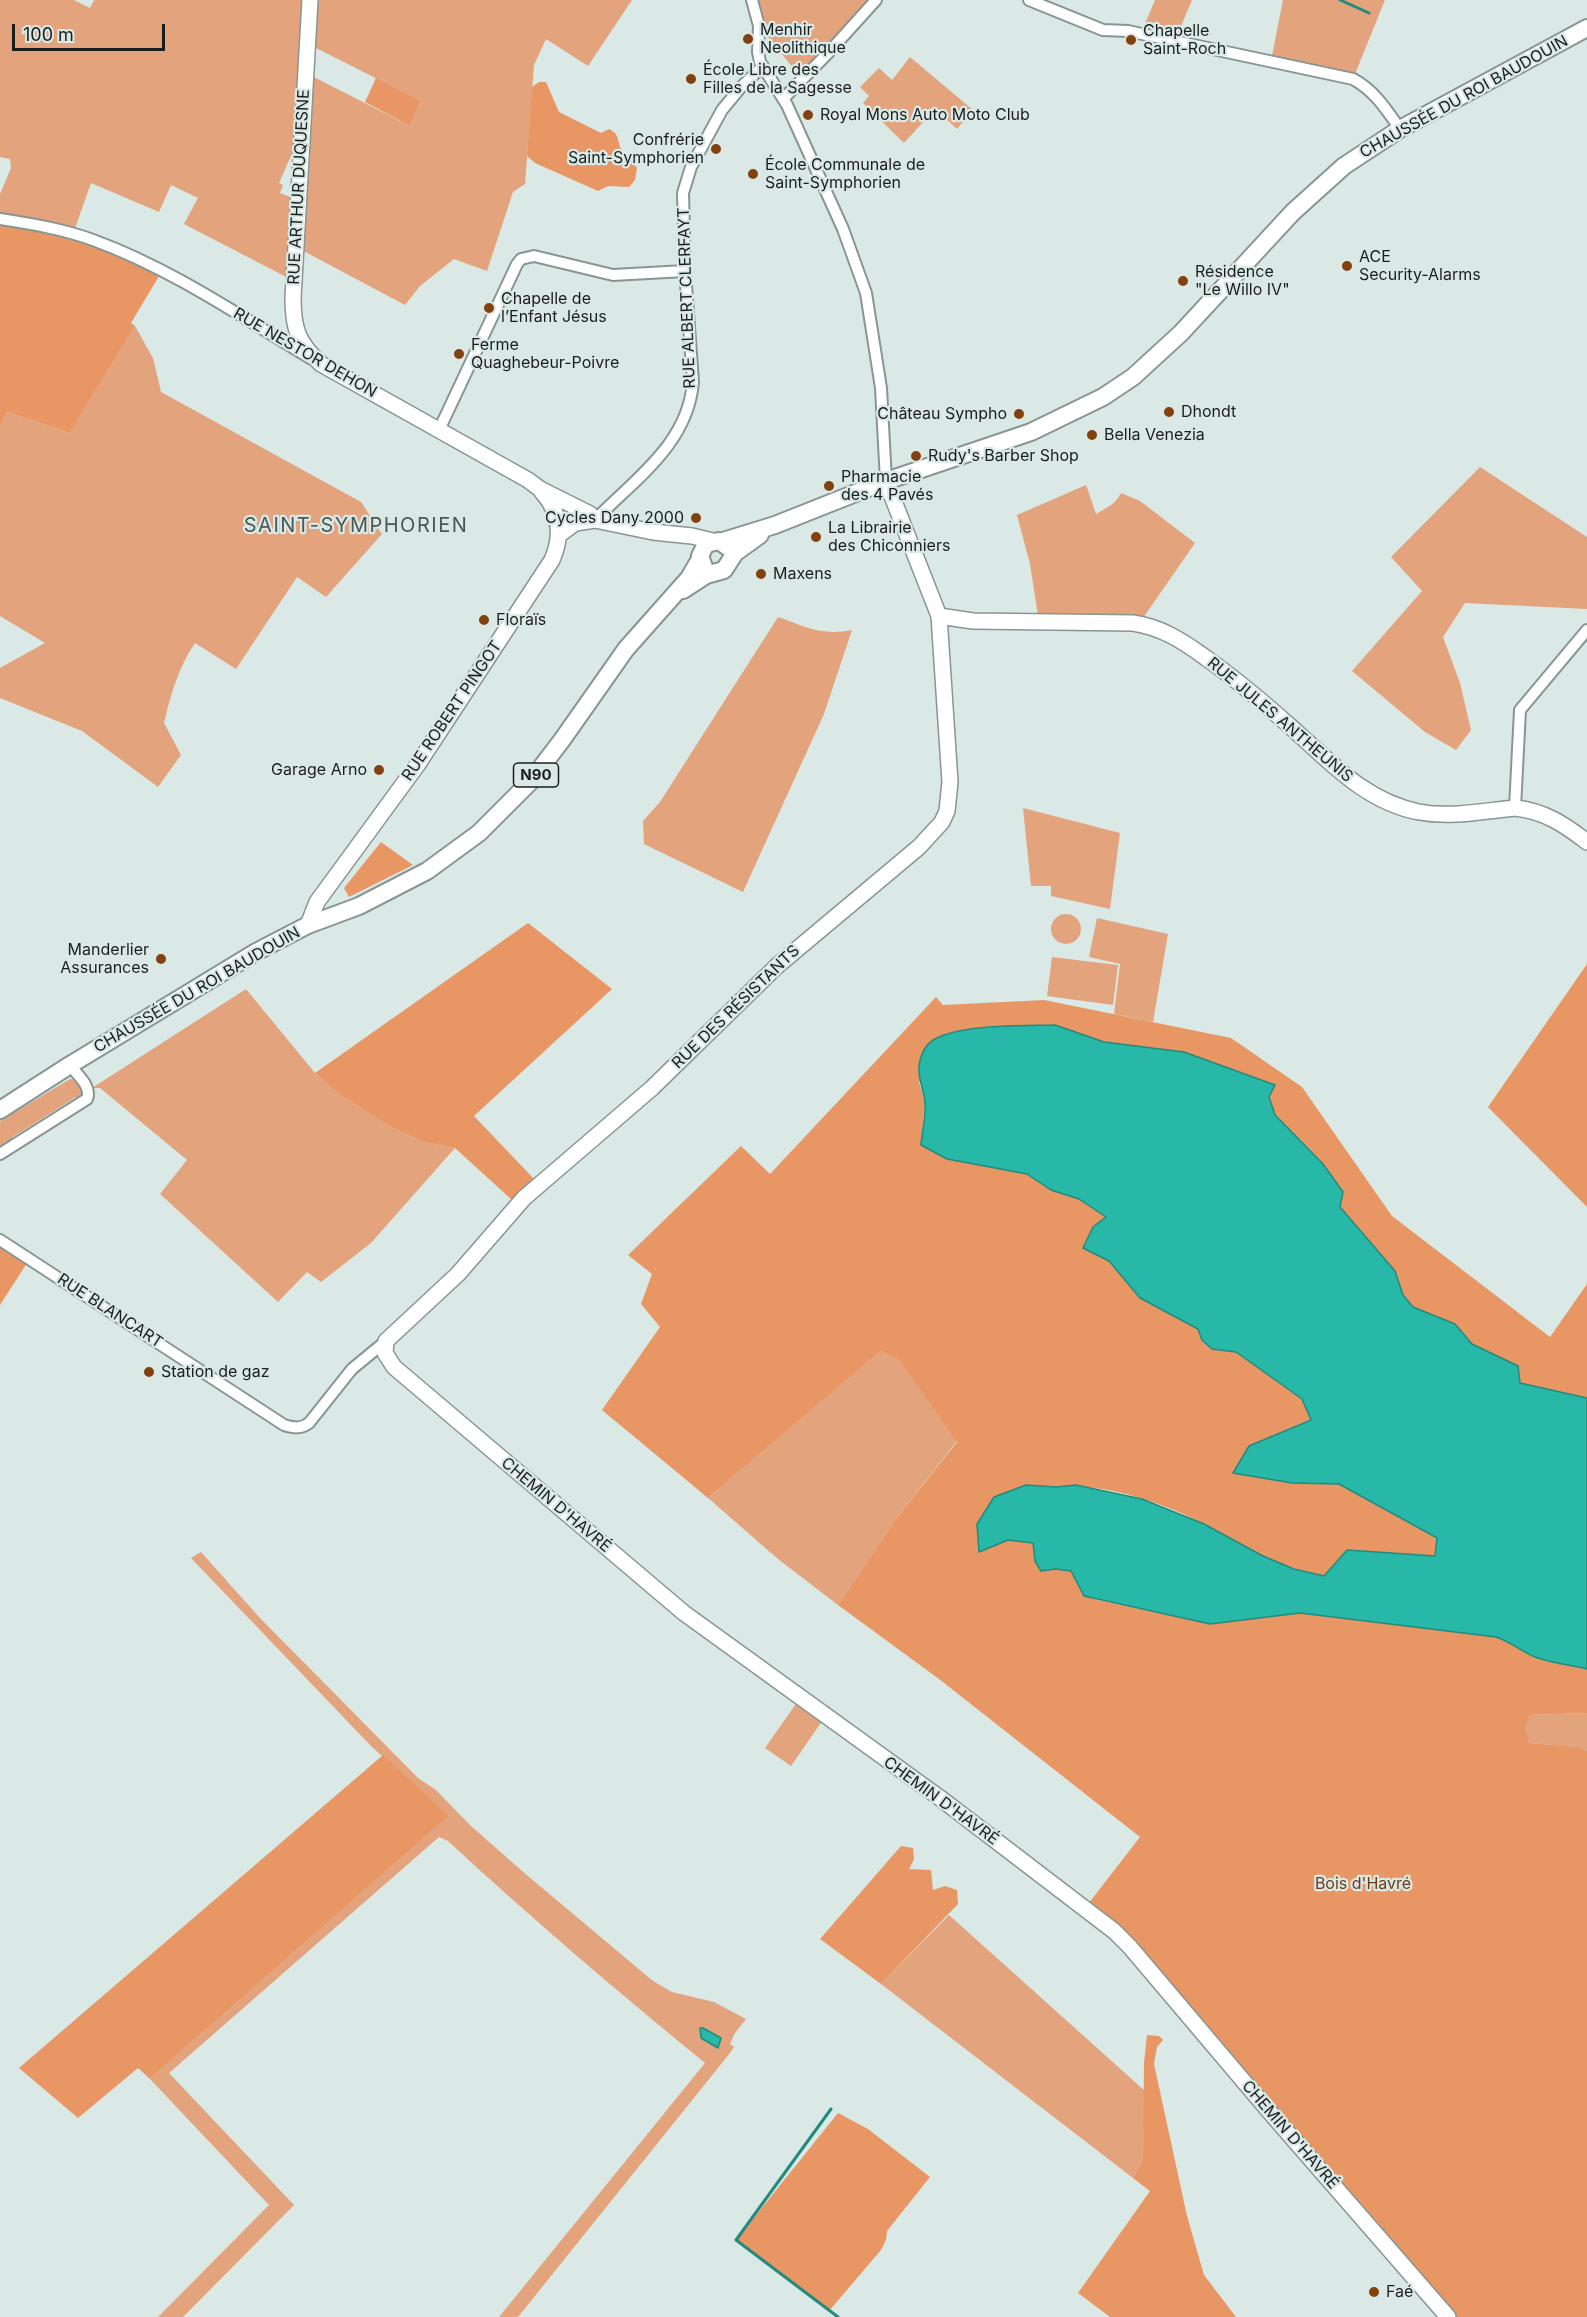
<!DOCTYPE html>
<meta charset="utf-8">
<style>
body{margin:0}
#map{position:relative;width:1587px;height:2317px;overflow:hidden;background:#dae9e6;font-family:Inter,sans-serif}
canvas{display:block}
.scale{position:absolute;left:12px;top:24px;width:153px;height:27px;box-sizing:border-box;border:3px solid #1a1f1e;border-top:0;padding-left:8px;font-size:18px;line-height:21px;white-space:nowrap;color:#1a1f1e;-webkit-text-stroke:4px #dae9e6;paint-order:stroke}
</style>
<div id="map">
<canvas width="1587" height="2317"></canvas>
<div class="scale">100 m</div>
</div>
<script>
const ctx = document.querySelector('canvas').getContext('2d');
ctx.lineJoin = 'round';
function paint(path, color) { ctx.fillStyle = color; ctx.fill(path, 'evenodd'); }
function stroke(path, color, width, dash) { ctx.strokeStyle = color; ctx.lineWidth = width; ctx.lineCap = dash ? 'butt' : 'round'; ctx.setLineDash(dash || []); ctx.stroke(path); }
function drawText(font, color, halo, rows, align = 'center') {
  ctx.font = font + ' Inter,sans-serif'; ctx.lineWidth = 4.5; ctx.setLineDash([]); ctx.textBaseline = 'middle'; ctx.strokeStyle = halo; ctx.fillStyle = color; for (const [text, x, y, turn = 0] of rows) {
    ctx.save(); ctx.translate(x, y); ctx.rotate((+turn || 0) * Math.PI / 180); ctx.textAlign = isNaN(turn) ? turn : align; if (halo) ctx.strokeText(text, 0, 0); ctx.fillText(text, 0, 0); ctx.restore();
  }
}
const green = new Path2D(`
 M0,0H74L90,8L94,0H632L588,66L546,39L534,65L525,184L513,192L487,271L454,259L420,286L405,305L296,247L294,281L184,224L198,198L171,185L159,212L91,183L73,234L0,219V194L11,168L10,159L0,157ZM308,44L421,101L410,126L306,73ZM298,140V200L280,193L283,185L279,183Z
 M752,0H876L802,79L759,26Z
 M1155,0H1192L1176,38L1142,31Z
 M1283,0H1385L1353,79L1271,61Z
 M910,57L973,110L957,129L935,109L904,143L863,103L869,96L860,87L879,68L892,80Z
 M135,326L153,358L161,392L361,502L382,534L326,597L297,577L236,669L195,643C178,668 171,694 164,723L181,755L158,787L82,731L0,698V668L45,643L0,616V428L7,412L70,433Z
 M1480,467L1587,537V609L1465,603L1443,637L1460,683L1471,730L1456,750L1425,732L1352,671L1422,591L1391,557Z
 M1086,485L1096,514C1106,508 1116,504 1121,493L1140,501L1195,543L1143,618L1039,622L1030,564L1017,515Z
 M778,617C806,627 822,636 852,630L824,714L743,892L644,844L643,821L660,802Z
 M1023,808L1120,833L1110,909L1051,896V886H1031Z
 M1051 929a15 15 0 1 1 30 0a15 15 0 1 1-30 0Z
 M1097,918L1168,934L1153,1022L1114,1014L1120,964L1089,957Z
 M1052,957L1118,965L1113,1005L1047,996Z
 M246,989L315,1073L339,1094L390,1127L424,1142L455,1148L371,1243L321,1282L307,1272L278,1302L160,1194L187,1160L100,1088H92Z
 M70,1079L76,1080L85,1093L79,1100L76,1097L13,1137L8,1145L0,1150V1121Z
 M881,1351L899,1358L957,1441L895,1520L838,1605L778,1559L708,1498Z
 M201,1552L259,1617L418,1778L436,1790L470,1825L522,1871L653,1981L672,1992L714,2002L746,2019L735,2033L730,2044L734,2047L730,2053L518,2317H499L705,2063C617,1991 531,1918 448,1841L439,1837L169,2073L294,2205L183,2317H158L269,2205L150,2079L449,1816L372,1747L191,1558Z
 M800,1698L825,1717L791,1766L765,1748Z
 M1587,1713V1751L1577,1747L1529,1743L1526,1729L1528,1715Z
 M949,1915L1145,2091L1143,2159L1133,2178L881,1984Z`);
const forest = new Path2D(`
 M376,78L421,101L410,126L365,102Z
 M539,82H546L559,112L601,133L609,129C620,134 617,140 621,149C624,155 632,162 637,168L635,180L629,187L608,186L598,191L535,163L527,156L532,87Z
 M0,218L60,230L162,271L131,323L135,326L70,433L7,412L0,428Z
 M381,842L413,865L349,897L344,888Z
 M528,923L612,989L474,1116L534,1179L512,1200L455,1148L424,1142L390,1127L339,1094L315,1073Z
 M1587,964V1207L1488,1107Z
 M936,997L943,1005L1044,1000L1231,1038L1302,1087L1392,1216L1550,1337L1587,1284V1398L1519,1383L1518,1366L1472,1344L1455,1324L1413,1307L1403,1295L1395,1271L1340,1207L1342,1192L1323,1164L1275,1115L1269,1097L1275,1085L1184,1052L1104,1042L1055,1025L919,1082L925,1102L921,1145L947,1159L1027,1174L1051,1190L1079,1199L1107,1217L1093,1227L1083,1248L1109,1261L1140,1298L1198,1329L1202,1340L1212,1349L1236,1352L1302,1399L1311,1419L1249,1446L1234,1473L1292,1483L1339,1484L1437,1539L1435,1556L1347,1550L1324,1576C1303,1571 1282,1566 1263,1556C1243,1547 1225,1535 1206,1525C1164,1503 1103,1482 1056,1487L1008,1540L1033,1543L1035,1561L1055,1569L1071,1571L1085,1596L1098,1600L1209,1624L1300,1613L1496,1637L1513,1643L1531,1655L1545,1661L1587,1669V1713L1529,1715L1526,1728L1529,1743L1578,1747L1587,1751V2317H1448L1268,2110L1085,1908L1140,1837L939,1679L838,1605L895,1520L957,1442L899,1359L881,1351L708,1498L602,1410L660,1327L641,1304L652,1274L628,1255L741,1146L770,1174Z
 M0,1246L27,1263L0,1305Z
 M383,1755L449,1816L150,2079L138,2068L78,2118L19,2068Z
 M901,1846L913,1848L914,1859L909,1869L931,1870L933,1890L945,1886L957,1890L958,1904L881,1984L820,1939Z
 M1147,2035L1159,2036L1163,2040L1157,2047L1154,2064L1187,2216L1204,2275L1236,2317H1110L1078,2293L1150,2191L1133,2178L1143,2159L1144,2063Z
 M838,2113L868,2129L930,2177L887,2231L886,2240L881,2250L829,2311L736,2240Z`);
const water = new Path2D(`
 M1055,1025L1104,1042L1184,1052L1275,1085L1269,1097L1275,1115L1323,1164L1343,1192L1340,1207L1395,1271L1403,1295L1413,1307L1455,1324L1472,1344L1518,1366L1520,1383L1587,1398V1669C1570,1665 1551,1663 1535,1657C1521,1651 1511,1642 1496,1637L1300,1613L1210,1624L1084,1596L1071,1571L1055,1569L1041,1571L1035,1561L1033,1543L1008,1540L979,1552L977,1524L994,1497L1026,1485L1056,1487L1076,1485L1142,1499L1204,1524L1263,1556L1294,1569L1324,1576L1347,1550L1435,1556L1437,1538L1339,1484L1292,1483L1233,1473L1249,1446L1311,1420L1302,1399L1236,1352L1212,1349L1202,1340L1198,1329L1140,1298L1109,1261L1083,1248L1093,1227L1106,1217L1079,1199L1051,1190L1027,1174L947,1159L921,1145C922,1132 926,1116 925,1103C924,1090 918,1080 919,1066C920,1056 925,1044 935,1039C961,1024 1024,1026 1055,1025Z
 M700,2028H703L721,2038L718,2048L701,2038Z`);
const stream = new Path2D(`
 M1340,0L1369,13
 M831,2109L736,2240L838,2317`);
const street = new Path2D(`
 M752,0L759,26L758,52L760,62L787,105L843,229L866,293L881,388L886,481
 M1029,0L1103,30L1128,31L1353,79C1375,91 1386,109 1400,129
 M784,98L829,52L876,0
 M0,219C32,224 63,229 93,240C170,268 240,316 310,358
 M439,430L517,264L521,259L534,256L613,275L685,271
 M595,520C635,479 688,444 693,382L685,271L683,193L691,167L722,110L741,87L763,66
 M1515,808L1520,710L1587,630
 M0,1154L87,1099C92,1086 77,1075 70,1065
 M0,1240L284,1425C294,1428 301,1429 309,1423L352,1369L386,1341`);
const secondary = new Path2D(`
 M310,0L293,298C293,329 298,343 321,364L528,480L540,489L590,514L595,520
 M886,481L939,616L950,782L947,811L942,822L919,847L777,966L652,1088L524,1198L458,1274L386,1341L385,1353L394,1367L684,1613L940,1798L1114,1931L1130,1947L1268,2110L1448,2317
 M559,535L575,523L595,520L653,532L692,536L713,541
 M939,616L973,621L1133,623C1161,627 1183,641 1206,658C1236,679 1264,703 1291,727C1330,762 1366,802 1419,812C1451,818 1483,811 1515,808C1544,811 1564,824 1587,842
 M308,925L317,902L418,764L552,560C563,535 560,512 542,492`);
const primary = new Path2D(`
 M720,542L775,525L886,481L1031,432L1103,397L1133,377L1181,333L1293,212L1344,166L1400,129L1587,28
 M704,567L700,556L706,544L719,541L729,548
 M683,590L706,575L724,570L735,553L760,535
 M0,1110L70,1065L256,952L308,925L359,906L427,871L479,833L530,782L562,740L626,649L689,578L700,559`);
const markers = [
 [748,39,6,"#83410f"],
 [1131,40,6,"#83410f"],
 [691,79,6,"#83410f"],
 [808,115,6,"#83410f"],
 [716,149,6,"#83410f"],
 [753,174,6,"#83410f"],
 [1347,266,6,"#83410f"],
 [1183,281,6,"#83410f"],
 [489,308,6,"#83410f"],
 [459,354,6,"#83410f"],
 [1169,412,6,"#83410f"],
 [1019,414,6,"#83410f"],
 [1092,435,6,"#83410f"],
 [916,456,6,"#83410f"],
 [829,486,6,"#83410f"],
 [696,518,6,"#83410f"],
 [816,537,6,"#83410f"],
 [761,574,6,"#83410f"],
 [484,620,6,"#83410f"],
 [379,770,6,"#83410f"],
 [161,959,6,"#83410f"],
 [149,1372,6,"#83410f"],
 [1374,2292,6,"#83410f"]
];
const shields = [
 [536,775,45]
];
const shieldNames = [
 ["N90",536,775]
];
const poiNames = [
 ["Menhir",760,30],
 ["Neolithique",760,48],
 ["Chapelle",1143,31],
 ["Saint-Roch",1143,49],
 ["École Libre des",703,70],
 ["Filles de la Sagesse",703,88],
 ["Royal Mons Auto Moto Club",820,115],
 ["Confrérie",704,140,"right"],
 ["Saint-Symphorien",704,158,"right"],
 ["École Communale de",765,165],
 ["Saint-Symphorien",765,183],
 ["ACE",1359,257],
 ["Security-Alarms",1359,275],
 ["Résidence",1195,272],
 ["\"Le Willo IV\"",1195,290],
 ["Chapelle de",501,299],
 ["l’Enfant Jésus",501,317],
 ["Ferme",471,345],
 ["Quaghebeur-Poivre",471,363],
 ["Dhondt",1181,412],
 ["Château Sympho",1007,414,"right"],
 ["Bella Venezia",1104,435],
 ["Rudy's Barber Shop",928,456],
 ["Pharmacie",841,477],
 ["des 4 Pavés",841,495],
 ["Cycles Dany 2000",684,518,"right"],
 ["La Librairie",828,528],
 ["des Chiconniers",828,546],
 ["Maxens",773,574],
 ["Floraïs",496,620],
 ["Garage Arno",367,770,"right"],
 ["Manderlier",149,950,"right"],
 ["Assurances",149,968,"right"],
 ["Station de gaz",161,1372],
 ["Faé",1386,2292]
];
const streetNames = [
 ["CHAUSSÉE DU ROI BAUDOUIN",1464,97,-29],
 ["RUE ARTHUR DUQUESNE",299,187,-87],
 ["RUE ALBERT CLERFAYT",687,298,-92],
 ["RUE NESTOR DEHON",305,353,30],
 ["RUE ROBERT PINGOT",452,711,-56],
 ["RUE JULES ANTHEUNIS",1280,720,40],
 ["CHAUSSÉE DU ROI BAUDOUIN",197,990,-30],
 ["RUE DES RÉSISTANTS",736,1007,-44],
 ["RUE BLANCART",110,1311,33],
 ["CHEMIN D'HAVRÉ",556,1505,40],
 ["CHEMIN D'HAVRÉ",941,1801,36],
 ["CHEMIN D'HAVRÉ",1290,2135,49]
];
const parkNames = [
 ["Bois d'Havré",1363,1884]
];
const quarterNames = [
 ["SAINT-SYMPHORIEN",356,526]
];
paint(green, '#e3a37d');
paint(forest, '#e89664');
paint(water, '#27b8a7');
stroke(water, '#238a7e', 1.5);
stroke(stream, '#238a7e', 3);
stroke(street, '#889693', 14);
stroke(secondary, '#889693', 18);
stroke(primary, '#889693', 20);
stroke(street, '#fff', 10);
stroke(secondary, '#fff', 15);
stroke(primary, '#fff', 16);
for (const [x, y, r, color] of markers) { const dot = new Path2D(); dot.arc(x, y, r, 0, 2 * Math.PI); ctx.fillStyle = color; ctx.fill(dot); stroke(dot, '#dae9e6', 2); }
for (const [x, y, w] of shields) { const box = new Path2D(); box.roundRect(x - w / 2, y - 12, w, 24, 4.5); ctx.fillStyle = '#dae9e6'; ctx.fill(box); stroke(box, '#1a1f1e', 1.5); }
drawText('bold 15px', '#1a1f1e', null, shieldNames);
drawText('16px', '#1a1f1e', '#dae9e6', poiNames, 'left');
drawText('16px', '#1a1f1e', '#dae9e6', streetNames);
drawText('16px', '#703b17', '#dae9e6', parkNames);
ctx.letterSpacing = '1.5px';
drawText('20px', '#4b5755', '#dae9e6', quarterNames);
ctx.letterSpacing = '0px';
</script>
